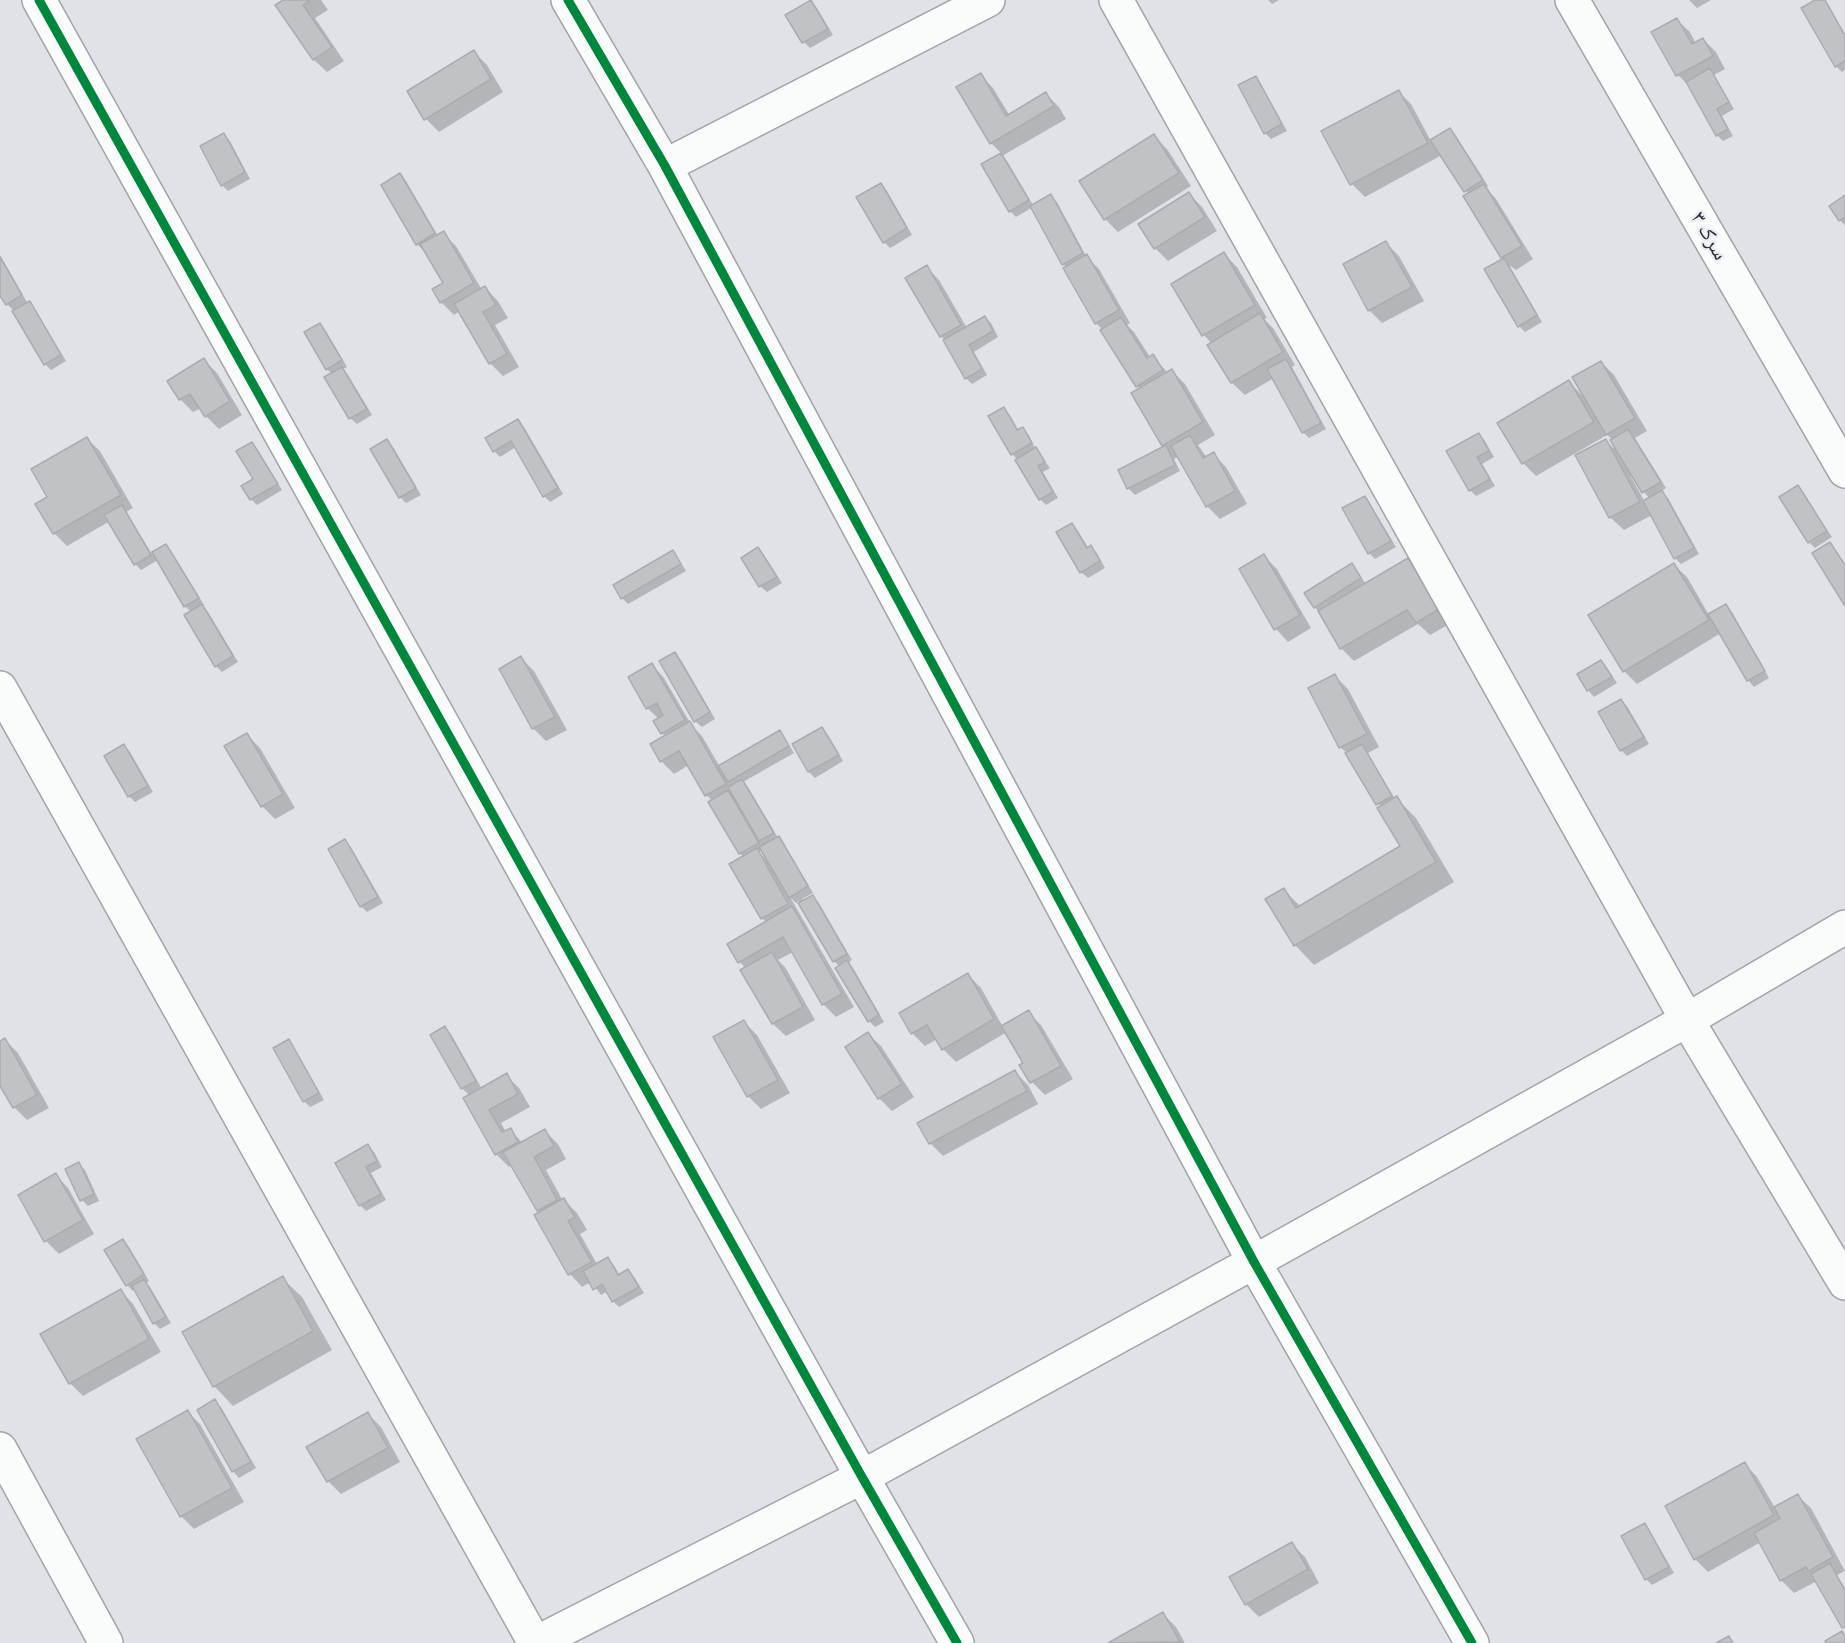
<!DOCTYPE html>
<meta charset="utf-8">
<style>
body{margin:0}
canvas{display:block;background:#e1e2e7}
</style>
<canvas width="1845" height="1643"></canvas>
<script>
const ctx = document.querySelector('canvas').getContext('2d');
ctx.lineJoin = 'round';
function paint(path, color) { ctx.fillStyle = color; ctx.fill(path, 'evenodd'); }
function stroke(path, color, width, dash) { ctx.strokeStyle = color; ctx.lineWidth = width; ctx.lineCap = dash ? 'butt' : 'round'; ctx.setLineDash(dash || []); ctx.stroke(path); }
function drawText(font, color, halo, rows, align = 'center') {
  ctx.font = font + ' Cabin,"Noto Naskh Arabic",sans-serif'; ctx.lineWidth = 5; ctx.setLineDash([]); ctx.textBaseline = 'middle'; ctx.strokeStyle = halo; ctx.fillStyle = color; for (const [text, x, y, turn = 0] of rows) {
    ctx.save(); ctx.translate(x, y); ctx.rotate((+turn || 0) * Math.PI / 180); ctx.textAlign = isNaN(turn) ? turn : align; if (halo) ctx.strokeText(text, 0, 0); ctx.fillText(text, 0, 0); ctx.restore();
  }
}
const shadow = new Path2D(`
 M282,0H321L328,10L315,18L344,61L327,72L314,60L277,6L284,1Z
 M1268,0H1279L1272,4Z
 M1689,0H1711L1697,8Z
 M1818,0H1824L1828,4L1845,34V70L1842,72L1836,66Z
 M811,2L817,8L833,35L810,48L804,42L788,16Z
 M1677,20L1690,32L1696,44L1703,39L1716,52L1725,69L1714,75L1734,109L1722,116L1733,136L1723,141L1717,135L1691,88L1678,75Z
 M474,52L487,65L503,92L439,132L426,119L409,92Z
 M980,75L993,88L1010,116L1046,94L1059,107L1066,119L1002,156L1007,161L1033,205L1051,196L1057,202L1086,256L1099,269L1130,323L1127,325L1134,332L1150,357L1152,356L1168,373L1172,371L1185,384L1215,435L1198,445L1207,458L1213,454L1226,467L1247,504L1220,519L1207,506L1179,456L1174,459L1180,471L1135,495L1129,489L1120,471L1165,447L1140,389L1103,330L1096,323L1033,207L1016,217L1010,211L983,165L1002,154L991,143Z
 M1255,78L1261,84L1287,131L1271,139L1265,133Z
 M1398,91L1411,104L1431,141L1450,130L1456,136L1488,186L1486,188L1496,199L1533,259L1516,270L1509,265L1542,322L1525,332L1519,326L1504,259L1469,195L1442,155L1365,197L1352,184Z
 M224,135L230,141L250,179L228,191L222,185Z
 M1154,136L1167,149L1191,186L1118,232L1105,219Z
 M400,175L406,181L438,236L443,233L456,246L482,290L485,288L498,301L508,318L495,325L519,367L503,376L490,363L460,311L454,315L441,302L445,283L425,249L423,250L417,244Z
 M881,185L887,191L912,235L890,248L884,242Z
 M1189,194L1202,207L1217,231L1168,261L1155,248Z
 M1845,197V226L1840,220Z
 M1386,243L1399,256L1424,301L1382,323L1369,310Z
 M1224,254L1237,267L1267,318L1264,319L1273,328L1295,365L1292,367L1326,429L1309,438L1303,432L1274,378L1245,395L1232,383L1209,346L1212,344L1204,335L1173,284Z
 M0,255L28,304L35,309L66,361L51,370L45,364L13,310L7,304L0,293Z
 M926,267L939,280L967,328L985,317L991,323L998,337L974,352L987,375L972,384L966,378L945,340L941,336Z
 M320,325L326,331L347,367L343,369L348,375L372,415L357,424L350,418L326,378L332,374L327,369Z
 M204,360L217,373L242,415L219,429L206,416L201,408L193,412L180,399L169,381Z
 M1601,362L1614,375L1647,431L1635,438L1666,488L1661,491L1668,498L1699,554L1681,564L1675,558L1652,515L1624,530L1611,518L1577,455L1606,441L1618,452L1613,440L1607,435L1536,476L1523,463L1569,382L1584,397ZM1633,476L1644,492L1650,499L1645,502L1631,477Z
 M1004,409L1010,415L1019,431L1023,429L1029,435L1036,450L1050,468L1043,472L1058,498L1046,505L1040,499L1018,460L1012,454Z
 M518,421L524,427L563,494L550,502L544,496L516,447L500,457L494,451Z
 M1479,434L1485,441L1494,457L1482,464L1495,486L1476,496L1470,490Z
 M87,439L100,451L133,508L126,512L152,554L166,546L172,552L204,605L202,606L208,612L238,662L222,672L216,666L191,612L185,606L158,560L141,570L135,564L110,521L67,546L54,533L49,498Z
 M387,441L393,447L421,495L406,503L400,497Z
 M252,444L258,450L282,490L257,505L251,499L255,479Z
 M1798,487L1804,493L1826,529L1809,540Z
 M1364,497L1370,504L1396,547L1375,559L1369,553Z
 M1072,525L1078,531L1089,549L1091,547L1097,553L1105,568L1088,578L1081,572L1058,533Z
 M1828,531L1832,537L1815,548L1810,543Z
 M758,549L764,555L782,583L767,592L760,586L743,558Z
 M672,552L678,558L686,571L628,604L622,598L615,585Z
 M1264,556L1277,569L1311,628L1288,642L1276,629Z
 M1408,559L1421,572L1451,623L1430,635L1418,624L1354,661L1341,648L1315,607L1351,565L1357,571L1366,584Z
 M1674,565L1687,577L1709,615L1726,606L1732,612L1769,678L1754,687L1748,680L1721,633L1637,684L1624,671Z
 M675,654L681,660L715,719L702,727L695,721Z
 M521,658L534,671L567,730L546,741L533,728L501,670Z
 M1601,662L1607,668L1617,683L1594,697L1588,690L1579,675Z
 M652,665L664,678L692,726L702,736L720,767L779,732L785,738L794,753L743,782L748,787L778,838L784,844L813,893L802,899L803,902L813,897L819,903L852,960L848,963L853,968L884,1022L875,1027L869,1021L840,967L834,961L799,901L796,903L790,897L854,1007L836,1017L823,1004L793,952L778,960L785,967L815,1020L786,1036L773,1024L746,969L740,962L767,923L762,918L731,864L743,857L740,853L713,801L706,795L689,765L674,774L661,761L666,737L662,733L659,719L647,708ZM762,849L768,862L759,852Z
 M1335,676L1348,689L1379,747L1368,753L1395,799L1396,798L1416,818L1454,882L1314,965L1295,945L1267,899L1283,889L1301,907L1402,847L1381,807L1348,754L1340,747Z
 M1621,700L1627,706L1649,744L1627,756L1621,750Z
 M822,729L828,735L843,761L815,778L809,772L794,745Z
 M247,735L260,748L295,808L275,819L262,806Z
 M124,746L130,752L153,792L135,802L129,796Z
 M345,841L351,847L383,903L367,912L361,906Z
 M968,975L981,988L1003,1027L1028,1012L1041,1025L1073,1079L1045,1095L1032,1082L1021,1066L1026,1064L1007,1032L956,1062L943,1049L937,1039L925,1046L912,1033L901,1014Z
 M744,1022L757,1035L790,1093L761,1109L748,1096Z
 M445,1028L451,1034L482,1089L506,1075L519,1088L530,1107L501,1123L506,1132L510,1130L523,1143L545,1131L558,1144L566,1159L546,1170L563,1201L564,1200L577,1213L587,1230L580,1234L597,1264L608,1259L614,1265L620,1276L628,1271L634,1277L644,1293L619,1307L613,1301L608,1291L601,1295L591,1282L582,1287L570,1274L541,1213L512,1165L509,1167L496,1154L465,1098L470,1096L462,1088Z
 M868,1034L881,1046L914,1097L892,1111L879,1098Z
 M5,1040L18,1053L49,1108L27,1120L14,1107L0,1083V1043Z
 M288,1041L294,1047L324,1100L310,1107L304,1101Z
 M1015,1072L1028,1085L1038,1104L943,1156L930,1143Z
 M368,1146L374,1152L382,1167L371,1173L386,1200L366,1211L360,1205Z
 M79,1164L85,1170L99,1201L88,1206L82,1200Z
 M56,1175L68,1188L94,1234L59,1254L46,1241Z
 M123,1241L129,1247L149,1281L146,1283L150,1287L171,1323L160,1329L154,1323L135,1289L133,1291L127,1285Z
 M282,1278L302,1297L332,1350L233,1406L214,1386Z
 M121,1291L133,1304L161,1352L83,1396L70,1383Z
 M215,1401L221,1407L256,1468L239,1478L233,1471L199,1410Z
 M187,1411L200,1424L244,1502L194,1529L181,1516L138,1439Z
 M368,1414L381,1427L400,1462L341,1494L328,1481Z
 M1745,1464L1757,1477L1775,1508L1798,1496L1811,1508L1845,1571L1837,1575L1845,1588V1629L1817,1581L1794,1593L1781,1580L1761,1542L1708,1572L1695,1559Z
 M1644,1525L1650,1531L1674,1573L1652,1585L1646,1579Z
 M1292,1544L1305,1557L1319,1583L1259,1617L1246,1604Z
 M1163,1614L1176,1627L1185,1643H1111Z`);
const building = new Path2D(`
 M283,0H310L303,5L332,47L313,60L275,5Z
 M811,0L828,29L802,43L785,15Z
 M1815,0H1825L1845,36V61L1835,67L1801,8Z
 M1677,18L1692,44L1703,38L1713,56L1676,76L1651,32Z
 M474,50L491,79L424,120L407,91Z
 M1710,68L1729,102L1717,109L1728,129L1716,136L1686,82Z
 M981,73L1006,116L1046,92L1054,106L990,144L956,87Z
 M1256,76L1282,124L1264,134L1238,85Z
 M1399,90L1428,143L1350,185L1321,131Z
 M1450,128L1483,180L1464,192L1430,140Z
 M224,133L245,172L221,186L200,146Z
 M1154,134L1179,173L1104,220L1079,181Z
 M1001,153L1029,200L1009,212L981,164Z
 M400,173L435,233L416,245L381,185Z
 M881,183L907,228L883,243L856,197Z
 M1484,184L1522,246L1501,258L1463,196Z
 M1189,192L1205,217L1154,249L1138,224Z
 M1051,194L1083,253L1062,265L1030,206Z
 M1845,195V217L1839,221L1829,206Z
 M444,231L474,283L440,303L432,289L443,283L420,244Z
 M1386,241L1412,287L1368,311L1343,264Z
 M1224,252L1255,305L1202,336L1171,284Z
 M1087,254L1119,310L1095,324L1063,268Z
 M0,257L22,295L6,305L0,296Z
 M1504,258L1537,315L1518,327L1484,269Z
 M927,265L961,325L940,337L905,278Z
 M485,286L496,305L483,312L507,354L489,364L454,304Z
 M30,301L61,355L44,365L12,311Z
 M1260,313L1283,352L1231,383L1207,345Z
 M985,316L993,331L969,345L982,369L965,379L943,340Z
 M1121,317L1147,358L1153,354L1163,370L1136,387L1100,330Z
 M320,323L342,360L326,370L304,332Z
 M204,358L230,401L205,417L190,394L179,400L167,381Z
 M1286,359L1321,423L1302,433L1267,369Z
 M1601,361L1635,418L1606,435L1572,377Z
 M342,367L367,409L349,419L324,377Z
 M1172,369L1203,422L1162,446L1131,393Z
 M1569,380L1594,422L1522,464L1497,423Z
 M1004,407L1017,430L1023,427L1032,443L1011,455L988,416Z
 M518,419L558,488L543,497L511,441L493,452L485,438Z
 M1628,429L1661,482L1642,493L1610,440Z
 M1479,433L1489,451L1477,457L1490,479L1469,491L1446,451Z
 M1190,435L1203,458L1214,452L1235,491L1206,507L1171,446Z
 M87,437L121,495L53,534L35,504L47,497L31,469Z
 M387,439L416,488L399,498L370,449Z
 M1606,439L1640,502L1609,518L1575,455Z
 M252,442L278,484L250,500L241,486L253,479L236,451Z
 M1166,445L1175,465L1127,489L1118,470Z
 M1036,447L1045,462L1038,466L1053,492L1039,500L1015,460Z
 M1798,485L1827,531L1808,543L1779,497Z
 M1662,490L1694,548L1674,559L1643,501Z
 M1365,496L1391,541L1368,554L1342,508Z
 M122,505L151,555L134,565L104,515Z
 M1072,523L1087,548L1091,545L1100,561L1080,573L1056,532Z
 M1830,542L1845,565V606L1812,553Z
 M166,544L199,598L184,607L152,552Z
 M758,547L777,577L759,587L741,558Z
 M673,550L681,564L621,599L613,585Z
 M1264,554L1300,615L1274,630L1239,569Z
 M1408,558L1439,609L1416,623L1407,610L1340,649L1318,611Z
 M1352,563L1361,578L1314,608L1304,593Z
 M1674,563L1709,620L1623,672L1588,615Z
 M202,604L233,656L215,667L184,615Z
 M1726,604L1765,671L1747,681L1708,614Z
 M675,652L710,712L694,722L659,661Z
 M521,656L555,717L532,729L499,669Z
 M1601,660L1612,677L1587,691L1577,674Z
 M652,663L685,720L661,734L653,721L663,715L657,703L646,709L628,677Z
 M1335,674L1367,734L1339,748L1308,688Z
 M1621,699L1644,737L1620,751L1598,712Z
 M690,721L726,784L705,796L679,751L660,762L650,744Z
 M822,727L839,755L808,772L792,744Z
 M780,730L789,746L728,782L718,766Z
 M247,733L283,794L261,807L224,746Z
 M124,744L148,786L128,797L104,756Z
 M1362,744L1392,796L1376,805L1345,753Z
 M742,779L774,833L759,841L728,787Z
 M728,790L759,843L739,854L708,802Z
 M1397,796L1436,862L1294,946L1265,899L1284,888L1296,908L1400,846L1377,808Z
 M779,836L808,886L789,898L759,847Z
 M345,839L378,897L360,907L328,849Z
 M757,848L788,904L761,919L729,864Z
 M813,895L847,954L833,962L798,903Z
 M792,906L842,994L822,1005L783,937L738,963L727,944Z
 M772,952L803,1007L772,1024L740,970Z
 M847,960L879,1015L868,1022L835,968Z
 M968,973L994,1019L942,1050L927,1025L911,1034L899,1013Z
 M1029,1010L1061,1066L1030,1083L1019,1065L1023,1063L1001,1026Z
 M744,1020L778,1080L747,1097L713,1037Z
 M445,1026L476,1081L461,1089L430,1035Z
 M868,1032L902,1084L878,1099L845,1047Z
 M5,1038L37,1095L13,1108L0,1086V1041Z
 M289,1039L319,1093L303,1102L273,1048Z
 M1015,1070L1027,1091L929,1144L917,1123Z
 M507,1073L518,1094L489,1110L502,1132L511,1128L518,1142L495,1155L463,1098Z
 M545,1129L554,1146L534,1157L557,1200L537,1211L503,1152Z
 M368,1144L377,1161L366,1167L381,1194L359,1206L335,1163Z
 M79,1162L94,1194L80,1201L65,1169Z
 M56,1173L83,1220L44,1242L18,1195Z
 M564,1198L575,1217L568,1221L592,1262L568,1275L534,1215Z
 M123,1239L144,1274L126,1286L104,1250Z
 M608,1257L618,1275L628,1269L639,1287L612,1302L602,1284L593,1290L583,1271Z
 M283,1276L313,1331L213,1387L182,1332Z
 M144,1279L166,1317L153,1324L132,1286Z
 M121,1289L149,1339L69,1384L40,1334Z
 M215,1399L251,1462L232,1472L197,1410Z
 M188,1410L232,1488L180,1517L136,1439Z
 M368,1412L388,1448L327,1482L306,1447Z
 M1745,1462L1774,1515L1694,1560L1665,1506Z
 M1798,1494L1833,1557L1809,1571L1806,1567L1780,1581L1754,1533L1780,1518L1774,1507Z
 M1645,1523L1669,1567L1645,1580L1621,1536Z
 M1292,1542L1308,1569L1245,1605L1229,1577Z
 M1830,1563L1845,1591V1627L1842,1628L1811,1574Z
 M1163,1612L1180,1642L1108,1643Z
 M1842,1631L1845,1636V1643H1826L1825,1641Z
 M1729,1636L1733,1643H1716Z`);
const minor = new Path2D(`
 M39,0L862,1477L957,1643
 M568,0L665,166L1254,1262L1472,1643
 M1116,0L1687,1020L1845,1283
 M1572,0L1845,471
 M665,166L988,0
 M0,688L535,1643
 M0,1449L106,1643
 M536,1643L862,1477L1254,1262L1687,1020L1845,927`);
const cycleway = new Path2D(`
 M39,0L862,1477L957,1643
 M568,0L665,166L1254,1262L1472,1643`);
const streetNames = [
 ["سرک ۳",1709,236,60]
];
paint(shadow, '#0003');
paint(building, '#c1c2c5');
stroke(building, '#acacb0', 1.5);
stroke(minor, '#a2a3a7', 36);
stroke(minor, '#fafbfb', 33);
stroke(cycleway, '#00873e', 9);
drawText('21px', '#2a2a2d', '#ecedf7', streetNames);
</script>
